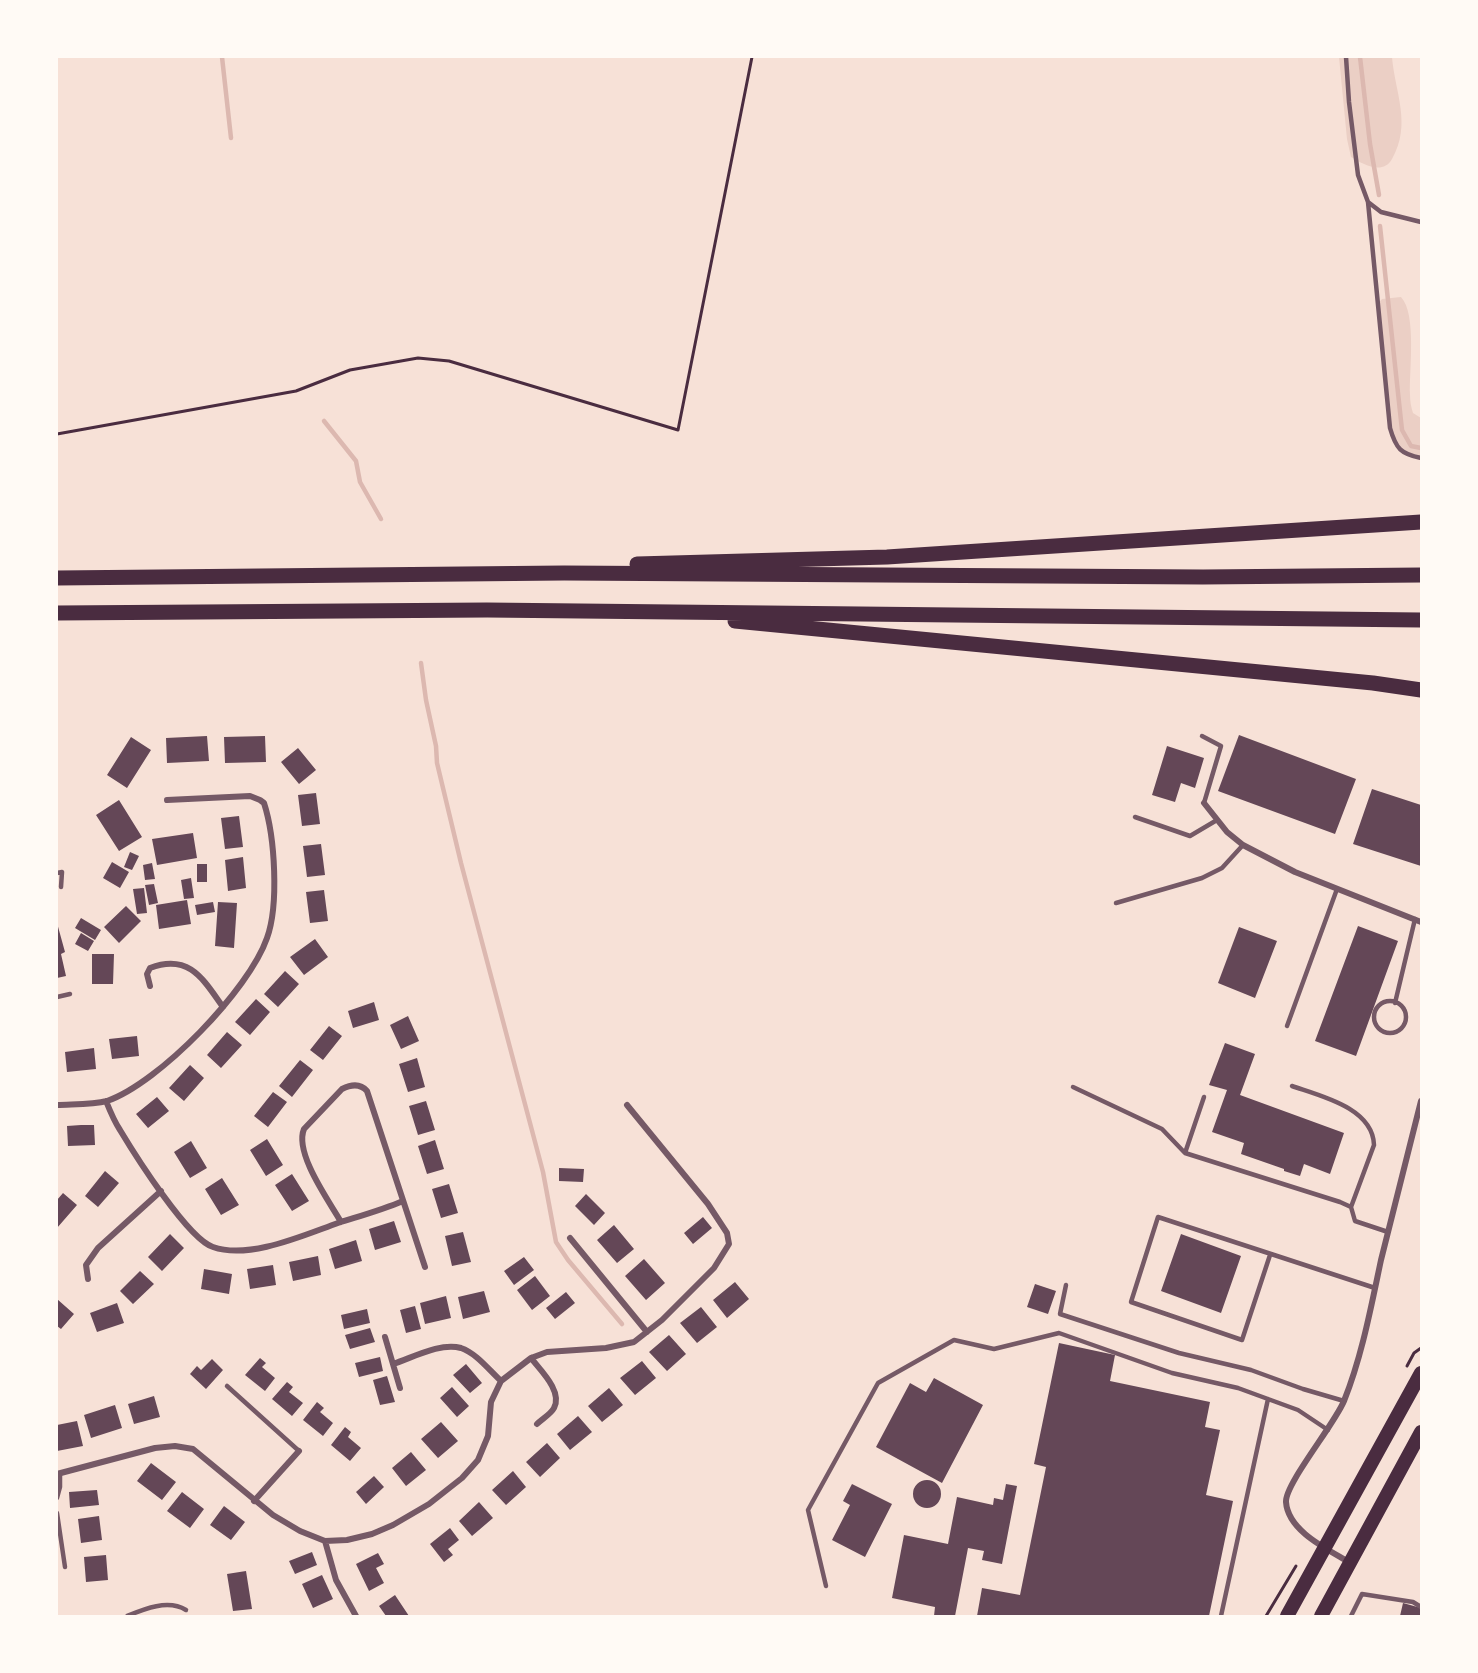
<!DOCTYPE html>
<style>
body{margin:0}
#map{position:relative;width:1478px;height:1673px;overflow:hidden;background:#f7e1d7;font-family:Manrope,sans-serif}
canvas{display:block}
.frame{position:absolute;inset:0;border:58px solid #fffaf5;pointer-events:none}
</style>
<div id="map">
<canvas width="1478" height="1673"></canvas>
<div class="frame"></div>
</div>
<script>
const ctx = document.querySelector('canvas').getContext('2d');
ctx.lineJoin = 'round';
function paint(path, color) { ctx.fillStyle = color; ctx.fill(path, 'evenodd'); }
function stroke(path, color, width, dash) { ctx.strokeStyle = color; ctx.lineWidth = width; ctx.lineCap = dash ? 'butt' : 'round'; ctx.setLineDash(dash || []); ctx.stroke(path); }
const green = new Path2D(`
 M1339,57H1392C1395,93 1412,124 1392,159C1383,175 1364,165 1351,157L1347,139Z
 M1401,297C1417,314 1409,371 1410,395C1410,401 1411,407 1413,413L1421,418V458C1401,454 1396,449 1390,428L1377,305L1382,299Z`);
const stream = new Path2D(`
 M222,57L231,138
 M1360,57L1370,144L1379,195
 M1380,226L1402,430L1411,446L1421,448
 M324,421L356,461L360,482L381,519
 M421,663L426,700L436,746L437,763L461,863L543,1172L556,1242L568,1260L622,1324`);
const building = new Path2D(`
 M1239,735L1356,779L1335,834L1218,791Z
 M207,736L209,761L167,763L166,738Z
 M265,736L266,762L225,763L224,737Z
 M131,737L151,750L127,788L107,775Z
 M1167,746L1204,758L1195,788L1181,783L1175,802L1152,795Z
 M298,748L316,770L299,784L281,762Z
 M1372,789L1421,805V866L1353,844Z
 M316,793L320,824L302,826L298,795Z
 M119,800L142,837L119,851L96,815Z
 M239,816L243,847L225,849L221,818Z
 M193,833L197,858L157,865L152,839Z
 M321,844L325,875L307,877L303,846Z
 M130,852L139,856L132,870L124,867Z
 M243,857L246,888L228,891L225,860Z
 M112,862L129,872L120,888L103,878Z
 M152,863L155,879L145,880L143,865Z
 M197,864H207V882H197Z
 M191,878L194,898L184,899L181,880Z
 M154,884L158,903L149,905L145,885Z
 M144,888L147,913L137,914L133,889Z
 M324,890L328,921L310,923L306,892Z
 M187,900L191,924L159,929L156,905Z
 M213,902L215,912L197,915L195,905Z
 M218,902L237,903L234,948L215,946Z
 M126,906L141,921L119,943L104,927Z
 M81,918L101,930L95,940L75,928Z
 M57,923L65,952L61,954L66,976L57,978Z
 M1358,926L1398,941L1356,1056L1315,1041Z
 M1239,927L1277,941L1255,998L1218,983Z
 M81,933L94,941L88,951L75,944Z
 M315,939L328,957L304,975L290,957Z
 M92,954H114L113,984H92Z
 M285,971L299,984L278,1007L264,994Z
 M256,999L270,1012L250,1035L235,1022Z
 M374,1002L379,1020L353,1028L348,1011Z
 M408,1016L419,1041L401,1049L390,1025Z
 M329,1026L342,1036L323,1060L310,1050Z
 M227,1032L242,1045L221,1068L207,1055Z
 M137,1036L139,1056L112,1059L109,1039Z
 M1225,1043L1255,1054L1240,1095L1344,1133L1330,1174L1304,1164L1300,1176L1284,1171V1169L1241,1154L1244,1143L1212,1132L1227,1090L1209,1085Z
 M94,1048L96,1069L67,1072L65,1052Z
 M417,1058L425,1087L408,1092L399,1064Z
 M300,1060L313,1070L292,1097L279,1086Z
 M190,1065L204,1078L184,1101L169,1088Z
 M273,1092L287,1102L268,1127L254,1116Z
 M157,1097L169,1111L148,1128L136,1114Z
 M426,1101L435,1130L418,1135L409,1106Z
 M81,1125H94L95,1145L68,1146L67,1126Z
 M267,1139L283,1165L266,1176L250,1150Z
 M435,1140L444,1169L427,1174L418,1146Z
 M191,1141L207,1168L190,1178L174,1152Z
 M559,1168L584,1169L583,1182L559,1181Z
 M105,1171L119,1183L98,1207L85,1196Z
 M292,1174L309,1201L292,1211L275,1185Z
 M222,1178L239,1205L221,1215L205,1189Z
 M449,1184L458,1213L441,1218L432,1189Z
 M63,1193L77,1205L57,1228V1200Z
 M586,1194L605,1213L594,1225L575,1206Z
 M703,1217L712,1228L693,1244L684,1233Z
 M394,1221L401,1242L375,1250L369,1229Z
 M614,1225L634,1249L617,1263L597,1240Z
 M463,1232L471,1262L452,1266L445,1236Z
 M170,1234L184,1248L162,1271L148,1257Z
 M1181,1234L1241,1256L1221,1313L1161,1291Z
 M356,1240L362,1261L335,1269L329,1249Z
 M318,1256L321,1275L293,1281L289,1262Z
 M524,1257L534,1270L514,1285L504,1271Z
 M644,1259L665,1283L646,1300L625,1276Z
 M273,1265L276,1285L250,1289L247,1269Z
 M204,1269L232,1274L229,1294L201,1289Z
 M140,1271L154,1284L133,1304L120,1291Z
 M535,1276L550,1296L532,1310L517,1290Z
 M735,1282L749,1299L727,1318L713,1300Z
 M1035,1284L1056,1291L1048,1314L1027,1307Z
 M484,1291L490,1312L463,1319L458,1297Z
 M566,1292L575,1303L555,1319L546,1308Z
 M446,1296L451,1318L425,1324L420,1303Z
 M57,1299L74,1314L61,1329L57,1326Z
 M117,1303L124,1323L97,1332L90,1313Z
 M415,1306L421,1329L406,1333L400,1310Z
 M701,1307L717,1327L697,1343L680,1323Z
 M367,1309L370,1323L344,1329L341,1315Z
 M370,1328L375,1342L350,1349L345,1335Z
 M669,1335L686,1354L667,1371L649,1352Z
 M1059,1343L1115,1355L1110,1381L1210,1402L1205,1427L1220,1430L1206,1495L1233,1501L1209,1616H977L982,1588L1020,1595L1046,1467L1034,1464Z
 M380,1357L383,1371L359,1377L355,1363Z
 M260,1358L266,1363L262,1367L275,1378L265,1391L245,1375Z
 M212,1359L223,1370L206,1389L190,1374L197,1366L201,1370Z
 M642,1361L656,1378L635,1395L620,1378Z
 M466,1364L482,1383L470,1393L453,1375Z
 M387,1376L395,1402L380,1405L373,1380Z
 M934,1378L983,1405L942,1483L876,1447L910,1383L926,1392Z
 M287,1382L293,1387L289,1392L303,1403L292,1416L272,1399Z
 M452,1387L469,1406L457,1417L440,1398Z
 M609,1388L623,1405L602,1422L588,1406Z
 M154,1396L160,1417L134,1424L128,1404Z
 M317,1402L324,1408L320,1412L333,1423L323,1436L303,1420Z
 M115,1405L122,1428L91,1438L84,1415Z
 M578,1416L592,1432L570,1450L557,1434Z
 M77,1421L83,1446L57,1451V1425Z
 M441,1422L458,1441L438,1458L421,1439Z
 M345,1427L351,1432L348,1437L361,1448L350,1461L331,1445Z
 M547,1443L560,1458L540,1477L526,1462Z
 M411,1452L426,1470L406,1486L392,1468Z
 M151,1463L176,1482L162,1500L137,1481Z
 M513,1471L526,1487L506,1505L492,1490Z
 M374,1476L384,1487L366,1504L356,1492Z
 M913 1494a14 14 0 1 1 28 0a14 14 0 1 1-28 0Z
 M852,1484L892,1504L865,1557L832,1540L850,1505L843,1501Z
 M1006,1484L1017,1486L1002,1564L982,1560L984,1551L968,1548L955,1616H934L935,1607L892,1598L904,1535L948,1544L957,1497L993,1505L994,1498L1003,1500Z
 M97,1490L99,1505L70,1508L69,1492Z
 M182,1492L204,1509L190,1528L167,1511Z
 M479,1502L493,1518L472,1536L459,1521Z
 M224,1506L245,1522L231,1540L210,1525Z
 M99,1516L102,1540L81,1543L78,1519Z
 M450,1528L459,1540L448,1549L453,1555L444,1562L430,1544Z
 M312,1552L317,1565L295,1574L289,1561Z
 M378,1553L384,1564L376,1568L384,1583L369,1591L356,1564Z
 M106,1555L108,1580L86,1582L84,1557Z
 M246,1571L252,1609L233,1611L227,1574Z
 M322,1575L333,1599L313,1608L302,1584Z
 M395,1595L409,1616H386L379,1606Z
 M1403,1603L1421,1608V1616H1400Z`);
const path = new Path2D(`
 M57,434L296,391L350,370L418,358L449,361L678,430L752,57
 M1407,1366L1414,1353L1421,1348
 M1266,1616L1296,1566`);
const service = new Path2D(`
 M1346,57L1349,102L1358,175L1368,202L1381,212L1421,222
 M1368,202L1390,428C1396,449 1401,454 1421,458
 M1202,736L1221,746L1204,803
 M1135,817L1190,836L1217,820
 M57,873L62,872L61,887
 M1116,903L1202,878L1222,868L1243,845
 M57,997L70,994
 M1374 1017a16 16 0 1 1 32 0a16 16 0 1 1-32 0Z
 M1395,1003L1415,919
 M1287,1026L1337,889
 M1292,1086C1321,1096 1373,1108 1374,1145L1351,1207
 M1073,1087L1162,1129L1185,1153
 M1204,1097L1185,1153L1340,1202L1351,1207L1355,1221L1388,1232
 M1270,1255L1242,1340L1131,1302L1158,1217L1375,1288
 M1066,1285L1060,1314L1179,1353L1251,1370L1303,1389L1344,1401
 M227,1386L299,1451
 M57,1498L60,1487V1474
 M57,1513L65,1567
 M826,1586L808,1510L878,1383L954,1340L994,1349L1059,1333L1172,1373L1238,1388L1298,1410L1328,1430
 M127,1616C144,1609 168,1599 186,1610
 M1221,1616L1268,1399
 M1351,1616L1362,1594L1413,1602L1421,1607`);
const minor = new Path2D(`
 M1204,803L1227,832L1243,845L1295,872L1421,922
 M150,986L147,974L150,968C189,953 203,979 223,1007
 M106,1101C110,1111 114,1121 120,1130C135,1155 188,1239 213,1247C249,1260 304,1235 338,1223C360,1216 382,1210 403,1201
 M57,1105C72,1104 92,1105 107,1101C159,1083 249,990 267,938C279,905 275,837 264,803L260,800L250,796L167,800
 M341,1222C329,1201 294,1153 304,1129L342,1089C350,1085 360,1083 367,1091L425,1267
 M570,1238L647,1332
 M88,1279L86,1265L98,1248L161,1191
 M385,1337L400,1388
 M531,1358C540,1370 563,1391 554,1408C551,1414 542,1419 537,1424
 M393,1364C412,1358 440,1342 461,1348C476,1353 489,1370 501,1381
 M57,1474L155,1448L175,1446L193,1449L273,1515L300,1531L325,1541L347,1540L372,1534L393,1525L429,1504L462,1478L478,1460L488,1436L491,1402L501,1381L531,1358L547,1352L606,1348L634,1342L662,1320L714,1268L729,1244L727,1233L708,1204L627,1105
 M254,1501L299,1451
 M325,1541L336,1580L356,1616
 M1349,1562C1327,1549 1288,1531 1286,1502C1285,1484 1334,1425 1344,1401C1362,1356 1371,1307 1381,1260C1394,1207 1408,1154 1421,1101`);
const primary = new Path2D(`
 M1287,1616L1421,1373
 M1321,1616L1421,1432`);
const motorway = new Path2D(`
 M637,564L887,557L1421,522
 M57,578L564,573L1203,577L1421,575
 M57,613L487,610L1421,620
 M735,621L1373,683L1421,690`);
paint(green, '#ebcfc5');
stroke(stream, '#dcb8b0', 4.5);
paint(building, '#644757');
stroke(path, '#4a2c40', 3);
stroke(service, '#755966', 4.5);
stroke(minor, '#755966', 6);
stroke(primary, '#4a2c40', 14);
stroke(motorway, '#4a2c40', 15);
</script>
